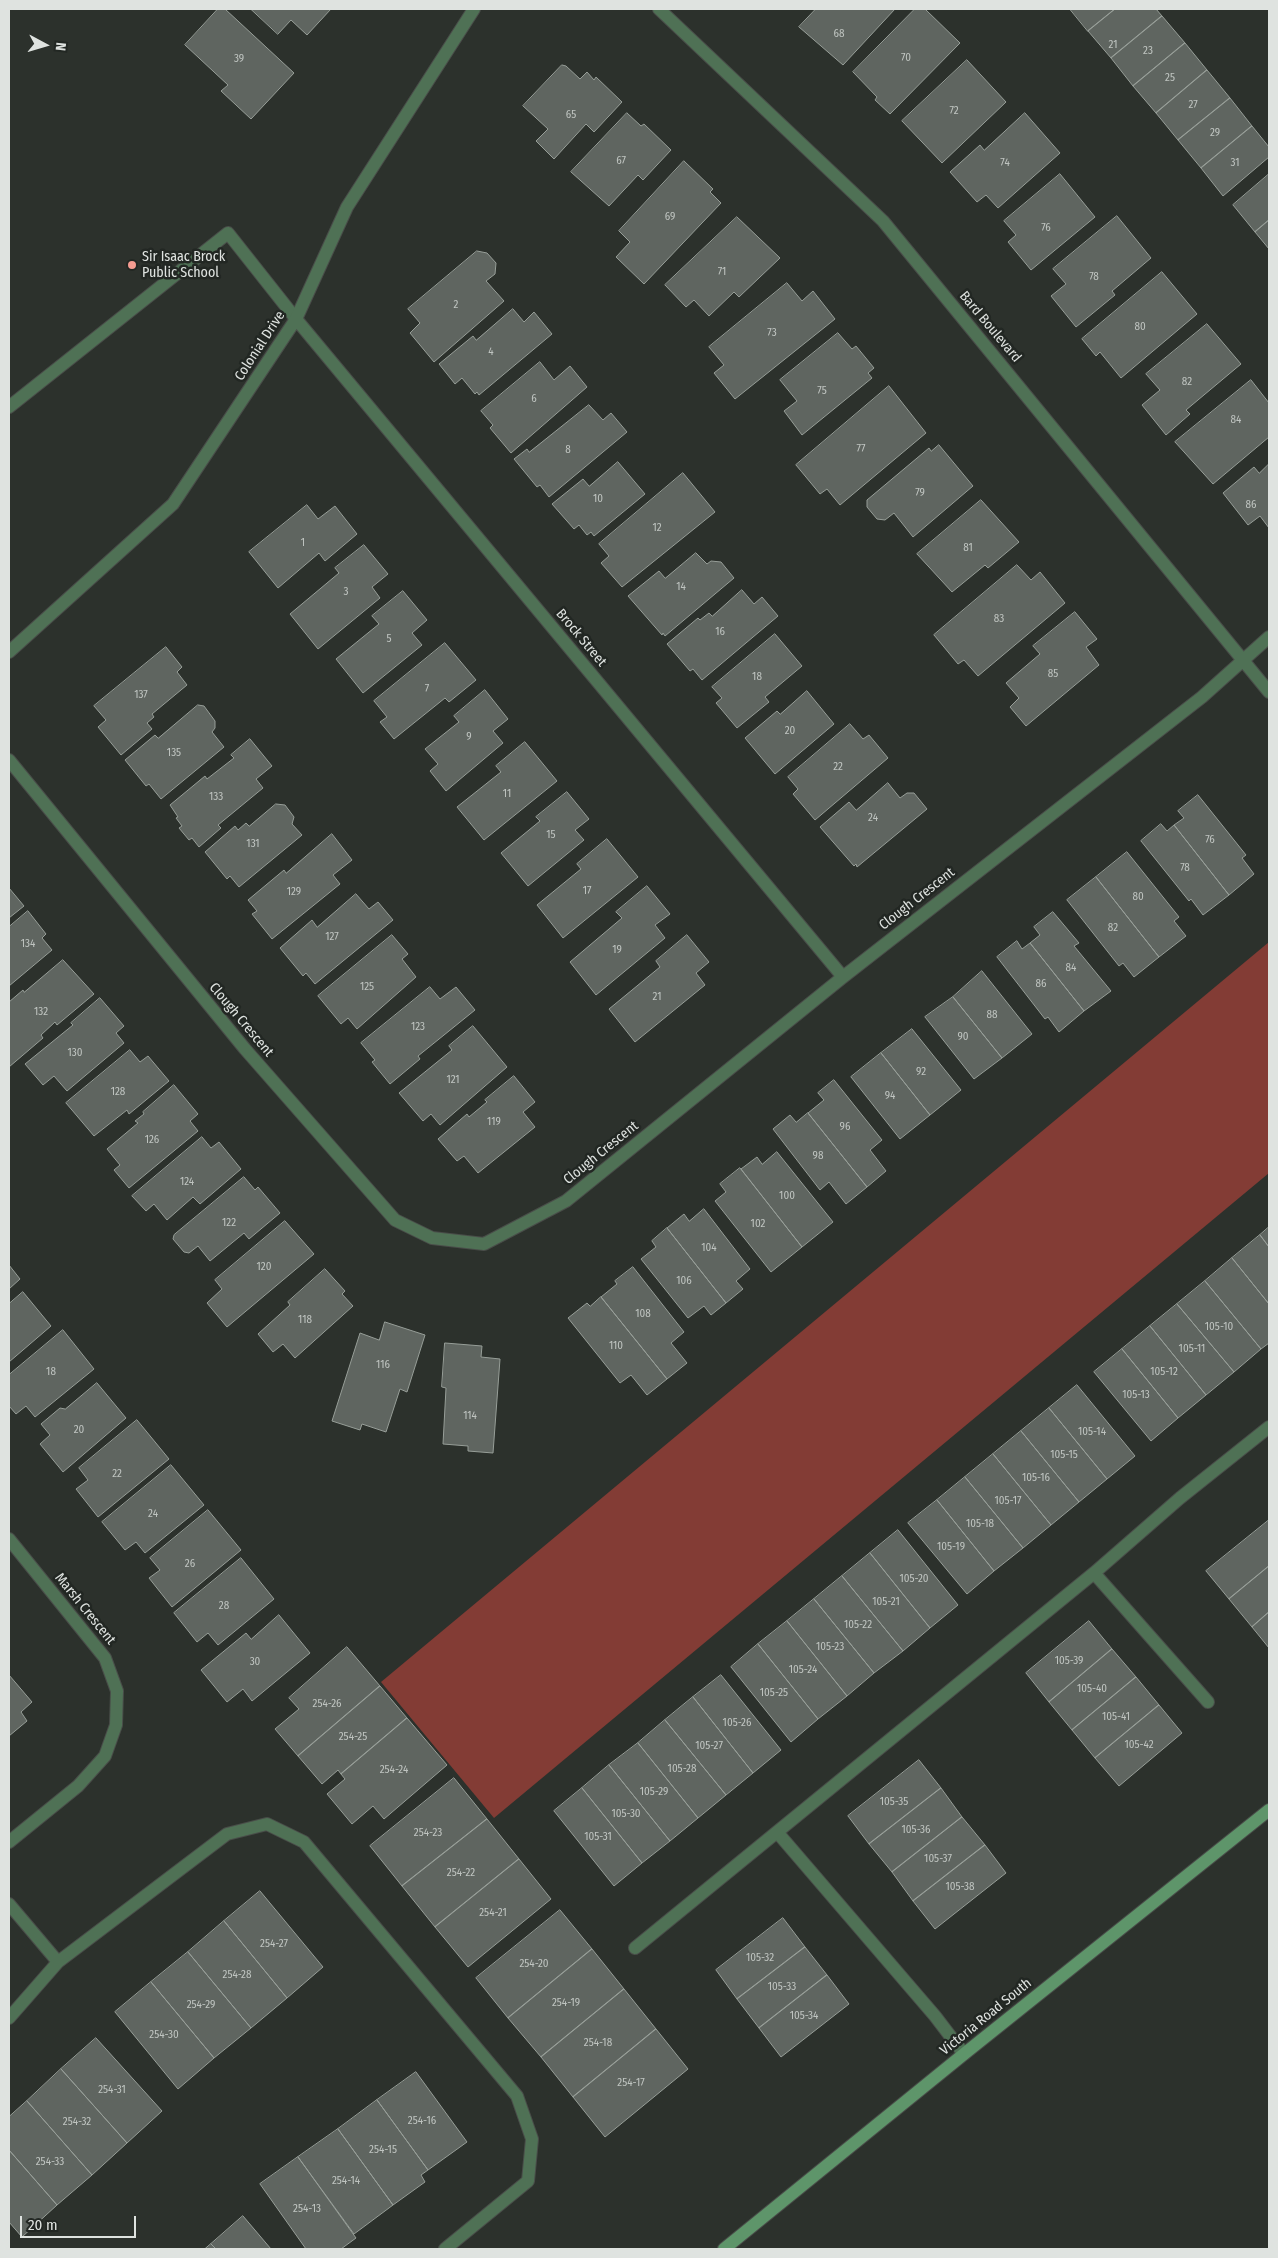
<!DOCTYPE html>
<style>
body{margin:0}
#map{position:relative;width:1278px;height:2258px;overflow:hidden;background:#2c312c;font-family:"Fira Sans Condensed",sans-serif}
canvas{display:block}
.frame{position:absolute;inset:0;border:10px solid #dfe3e0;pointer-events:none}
.north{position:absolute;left:20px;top:20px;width:50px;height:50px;-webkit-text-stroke:4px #222723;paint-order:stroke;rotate:96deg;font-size:14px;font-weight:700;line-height:20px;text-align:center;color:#dfe3e0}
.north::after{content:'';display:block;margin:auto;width:18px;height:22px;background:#dfe3e0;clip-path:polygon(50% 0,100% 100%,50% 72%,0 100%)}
.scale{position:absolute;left:20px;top:2216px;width:116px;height:22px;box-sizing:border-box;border:2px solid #dfe3e0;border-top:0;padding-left:6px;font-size:15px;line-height:18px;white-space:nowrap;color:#dfe3e0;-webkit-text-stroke:4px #222723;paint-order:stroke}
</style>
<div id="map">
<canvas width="1278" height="2258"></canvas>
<div class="frame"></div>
<div class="north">N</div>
<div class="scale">20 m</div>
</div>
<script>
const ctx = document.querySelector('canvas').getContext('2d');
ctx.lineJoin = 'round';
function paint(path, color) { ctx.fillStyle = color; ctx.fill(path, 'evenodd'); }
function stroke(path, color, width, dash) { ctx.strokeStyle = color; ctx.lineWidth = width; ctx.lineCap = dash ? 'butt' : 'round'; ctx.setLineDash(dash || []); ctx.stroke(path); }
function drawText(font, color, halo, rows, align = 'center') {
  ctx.font = font + ' "Fira Sans Condensed",sans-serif'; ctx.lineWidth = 5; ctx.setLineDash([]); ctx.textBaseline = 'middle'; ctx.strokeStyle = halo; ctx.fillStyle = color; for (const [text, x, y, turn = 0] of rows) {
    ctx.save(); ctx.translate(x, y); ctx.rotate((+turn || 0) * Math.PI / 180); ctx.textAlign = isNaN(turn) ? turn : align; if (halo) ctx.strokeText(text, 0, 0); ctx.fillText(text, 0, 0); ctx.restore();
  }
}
const green = new Path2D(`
 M1269,942V1173L494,1818L381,1682Z`);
const building = new Path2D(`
 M218,9H225L294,73L251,119L221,91L228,85L185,45Z
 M251,9H331L307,35L291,20L278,34Z
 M816,9H895L843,65L799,27Z
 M915,9H925L960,43L890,114L875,100L877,97L853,72Z
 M1070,9H1115L1088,31Z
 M1115,9H1156L1162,16L1111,58L1088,31Z
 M1162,16L1185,43L1133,86L1111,58Z
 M1185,43L1207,70L1156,113L1133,86Z
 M967,60L1006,102L942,163L902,121Z
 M562,65L566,66L580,79L587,72L594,80L596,77L622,102L594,132L586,124L554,159L536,141L548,129L523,106Z
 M1207,70L1230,98L1178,140L1156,113Z
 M1230,98L1252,126L1201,168L1178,140Z
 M627,113L641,126L644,124L671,150L643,180L638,175L609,206L571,172Z
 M1025,113L1060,153L998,208L986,195L977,202L950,172L980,145L984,150Z
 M1252,126L1269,147V157L1223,196L1201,168Z
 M684,161L713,189L710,192L721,203L644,284L616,257L630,242L619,231Z
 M1060,174L1095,217L1031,270L1008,242L1016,235L1004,221Z
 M1269,174V220L1255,232L1233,205Z
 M1117,216L1151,258L1112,291L1115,295L1076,327L1051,296L1066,284L1053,269Z
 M737,217L780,258L739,297L734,292L709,316L694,300L686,307L665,285Z
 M1269,220V249L1255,232Z
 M477,251L487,253L496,263L495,274L486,281L504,301L434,362L410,333L420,323L408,309Z
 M1162,272L1197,314L1121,378L1100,352L1096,356L1082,339Z
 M787,283L802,301L813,291L835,319L735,399L714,373L724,365L709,347Z
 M513,309L524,322L534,312L552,334L479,395L477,392L475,394L462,378L455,384L439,364L473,336L476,340Z
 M1207,324L1241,364L1186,410L1190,414L1166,435L1142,405L1160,390L1146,374Z
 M838,333L852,349L856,346L874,368L868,373L872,378L802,435L784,411L797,401L780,380Z
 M540,362L554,380L570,366L587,387L511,453L490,428L493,425L481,411Z
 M1251,380L1269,403V437L1213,484L1175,442Z
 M889,386L926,433L840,505L827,489L820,494L796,465Z
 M589,405L603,420L611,413L627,432L549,497L540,485L537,487L514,459L527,449L529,452Z
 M939,445L973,486L913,537L894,513L885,520L877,519L867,507V500L929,448L931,451Z
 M618,462L645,494L594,536L591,532L587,535L579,525L574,529L552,504L583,479L589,486Z
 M1269,464V528L1260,516L1248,525L1223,493L1254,467L1259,473Z
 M683,473L715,512L622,587L601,563L609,556L599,544Z
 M981,500L1019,542L988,568L985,565L952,592L917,554Z
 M307,505L318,519L335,506L357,534L325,561L319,553L278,588L249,552Z
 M364,545L388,574L372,587L380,598L318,649L290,614L339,573L335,568Z
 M696,553L707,564L711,561L721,562L734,578L665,636L663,633L662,635L628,596L659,571L665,578Z
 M1017,565L1031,580L1040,572L1065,603L978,676L964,660L958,664L934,635Z
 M742,590L754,604L762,597L778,616L702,680L693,669L690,671L667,644L698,618L700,620L709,613L712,616Z
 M403,591L427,620L412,633L422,645L363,693L336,659L379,624L372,616Z
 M1075,612L1097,639L1086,647L1099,665L1026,726L1010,707L1019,698L1006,683L1040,654L1033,646Z
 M775,634L802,666L765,697L769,702L737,728L716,703L722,698L712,687Z
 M445,643L476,680L449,702L445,698L394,739L380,722L387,717L374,701Z
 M166,647L182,667L177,672L187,685L152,714L154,717L147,723L152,729L121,755L98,727L106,720L94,706Z
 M485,690L508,719L493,731L503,743L446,791L430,771L438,764L425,749L459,722L454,716Z
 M807,691L834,724L775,774L745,738L777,711L780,714Z
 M198,705L204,706L215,721V728L212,732L224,747L161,799L149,784L146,786L125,760L155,735L158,738Z
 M850,724L863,739L869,735L888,758L815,820L793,794L798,789L788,777Z
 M250,739L272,766L256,779L263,788L218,825L221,828L199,847L192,838L189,840L179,828L182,826L176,818L178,817L170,805L205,776L207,779L234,758L231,755Z
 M525,742L557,781L484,840L457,807L501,772L496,766Z
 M888,783L900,798L907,793H914L927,809L857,867L856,864L854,866L820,827L849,802L856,810Z
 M567,792L589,819L575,830L584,840L528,886L501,853L540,821L536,817Z
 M1198,795L1246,855L1242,858L1254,874L1229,895L1174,825L1184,818L1178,811Z
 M276,804L285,805L294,817L292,824L302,835L239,887L230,876L227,879L205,852L235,826L238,830L246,823L249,826Z
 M1161,824L1167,831L1174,825L1229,895L1203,915L1191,899L1189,901L1141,841Z
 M332,834L352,860L333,875L340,884L272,939L252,914L257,911L248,900L284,870L286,873Z
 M607,839L638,877L563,938L537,905L581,869L577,864Z
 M1127,852L1179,917L1174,921L1186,936L1159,957L1096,877Z
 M1096,877L1159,957L1134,977L1123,963L1119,966L1067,900Z
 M647,886L670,914L655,925L665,938L596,995L570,962L622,918L616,912Z
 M9,888L24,906L9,918Z
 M356,894L369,909L378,902L393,920L315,984L306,973L303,976L280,948L312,920L317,927Z
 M28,911L46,934L42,938L52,950L9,986V927Z
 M1053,912L1079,943L1074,946L1111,991L1084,1011L1030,943L1040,935L1034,927Z
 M392,935L408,954L402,959L416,977L357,1029L348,1018L341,1024L318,996Z
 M687,935L709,962L696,973L705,985L635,1042L609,1009L660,967L656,961Z
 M1017,941L1022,949L1030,943L1084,1011L1059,1032L1048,1017L1045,1019L997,957Z
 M63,960L94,994L57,1025L55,1022L41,1035L43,1038L9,1067V1002L23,990L24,992Z
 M982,971L1032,1034L1002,1058L953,997Z
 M430,987L440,999L456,987L475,1010L418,1056L420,1059L390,1084L372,1062L375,1060L361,1043Z
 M953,997L1002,1058L974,1079L925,1017Z
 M100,998L124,1026L116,1033L124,1043L67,1091L54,1076L43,1085L25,1064L73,1025L71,1023Z
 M473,1026L507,1067L440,1125L431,1114L423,1121L399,1093L452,1050L449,1046Z
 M912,1029L961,1090L930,1115L881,1053Z
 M130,1050L140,1062L148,1056L169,1081L129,1114L127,1110L94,1136L66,1103Z
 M881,1053L930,1115L900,1139L851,1077Z
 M514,1076L535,1102L523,1112L535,1127L478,1173L464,1156L457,1161L438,1139L467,1114L469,1117L487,1102L485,1100Z
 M834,1080L882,1140L870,1150L886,1171L867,1187L808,1113L824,1100L818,1093Z
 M174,1085L198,1114L190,1121L198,1131L129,1188L114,1170L120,1165L107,1149L138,1123L135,1121L144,1114L143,1112Z
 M808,1113L867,1187L846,1204L829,1182L820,1190L773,1129L790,1115L796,1122Z
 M202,1137L211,1148L219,1142L241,1169L200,1204L193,1197L167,1220L154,1204L146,1211L132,1196Z
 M777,1152L833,1222L802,1247L741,1169L757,1157L762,1164Z
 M740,1168L802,1247L771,1272L715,1201L726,1192L720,1184Z
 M244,1177L255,1190L258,1187L280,1213L249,1239L244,1233L210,1261L198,1246L189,1253L184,1252L173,1239L174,1235Z
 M704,1209L750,1269L736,1281L743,1289L726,1303L667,1228L684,1214L689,1221Z
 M285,1221L314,1254L227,1327L207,1303L222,1289L215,1280Z
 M1269,1227V1247L1260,1235Z
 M667,1228L726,1303L711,1315L704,1306L688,1318L641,1259L656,1247L652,1241Z
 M1260,1235L1269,1247V1304L1232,1258Z
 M1232,1258L1269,1304V1343L1261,1349L1205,1281Z
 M9,1265L20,1279L9,1289Z
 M633,1267L684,1332L671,1343L687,1363L667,1379L601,1297L617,1284L615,1281Z
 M325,1269L345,1291L342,1294L353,1306L295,1358L283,1344L273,1352L258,1334L290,1305L288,1302Z
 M1205,1281L1261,1349L1234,1372L1177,1304Z
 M23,1292L51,1326L9,1362V1304Z
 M601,1297L667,1379L647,1395L631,1375L620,1383L568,1318L587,1303L590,1306Z
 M1177,1304L1234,1372L1206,1395L1150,1326Z
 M385,1322L425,1335L407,1392L400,1389L386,1432L362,1424L360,1430L332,1421L360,1333L379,1340Z
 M1150,1326L1206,1395L1178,1418L1122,1349Z
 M63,1330L94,1369L35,1417L26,1406L16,1414L9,1406V1375Z
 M445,1343L482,1346L481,1357L500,1359L493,1453L468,1451V1446L443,1444L446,1388L442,1387Z
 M1122,1349L1178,1418L1151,1441L1094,1372Z
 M97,1383L126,1418L63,1472L40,1444L50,1435L41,1424L60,1408L65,1409Z
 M1077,1385L1135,1456L1107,1479L1049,1408Z
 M1049,1408L1107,1479L1079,1502L1021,1431Z
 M137,1420L169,1459L98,1517L76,1489L88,1480L79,1468Z
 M1021,1431L1079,1502L1051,1525L993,1454Z
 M993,1454L1051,1525L1023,1548L965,1477Z
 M171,1465L204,1505L145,1553L136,1542L125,1550L102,1522Z
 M965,1477L1023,1548L994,1571L937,1500Z
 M937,1500L994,1571L967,1594L908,1523Z
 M208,1510L241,1550L172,1607L149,1578L160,1570L150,1558Z
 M1269,1520V1566L1229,1599L1206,1571Z
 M898,1530L958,1605L930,1628L870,1553Z
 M870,1553L930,1628L903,1651L842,1576Z
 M241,1558L274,1599L218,1645L208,1633L197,1642L174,1613Z
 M1269,1566V1612L1252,1627L1229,1599Z
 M842,1576L903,1651L874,1673L814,1599Z
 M814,1599L874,1673L847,1696L787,1621Z
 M1269,1612V1648L1252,1627Z
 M279,1615L310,1653L252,1701L243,1689L227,1702L201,1670L246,1633L251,1639Z
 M787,1621L847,1696L818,1719L758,1644Z
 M1089,1621L1112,1649L1049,1702L1026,1673Z
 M758,1644L818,1719L791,1742L731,1667Z
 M347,1647L380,1686L298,1756L275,1729L299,1709L289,1698Z
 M1112,1649L1136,1677L1072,1730L1049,1702Z
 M9,1675L32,1702L21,1712L27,1721L9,1736Z
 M721,1675L781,1750L753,1773L693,1697Z
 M1136,1677L1159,1705L1095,1758L1072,1730Z
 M380,1686L407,1718L341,1774L338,1770L322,1784L298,1756Z
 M693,1697L753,1773L726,1795L665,1720Z
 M1159,1705L1182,1733L1119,1786L1095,1758Z
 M407,1718L447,1765L384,1819L373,1806L352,1824L327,1794L345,1779L341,1774Z
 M665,1720L726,1795L698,1818L638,1743Z
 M638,1743L698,1818L670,1841L609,1765Z
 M919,1760L941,1788L869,1844L848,1816Z
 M609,1765L670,1841L642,1863L582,1788Z
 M454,1778L487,1819L402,1886L370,1846Z
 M582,1788L642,1863L614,1886L554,1811Z
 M941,1788L962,1817L892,1872L869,1844Z
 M962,1817L985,1845L913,1901L892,1872Z
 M487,1819L519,1859L435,1927L402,1886Z
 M985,1845L1006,1873L935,1929L913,1901Z
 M519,1859L551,1899L468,1967L435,1927Z
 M260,1891L323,1967L287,1998L224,1921Z
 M560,1910L592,1949L508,2018L476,1978Z
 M783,1918L805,1947L737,1999L716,1970Z
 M224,1921L287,1998L251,2028L188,1952Z
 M805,1947L827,1975L759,2028L737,1999Z
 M592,1949L624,1989L541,2057L508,2018Z
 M188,1952L251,2028L214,2058L151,1982Z
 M827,1975L849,2004L781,2057L759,2028Z
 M151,1982L214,2058L178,2089L115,2012Z
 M624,1989L656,2029L573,2097L541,2057Z
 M656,2029L688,2069L605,2137L573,2097Z
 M96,2038L162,2111L127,2143L61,2069Z
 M61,2069L127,2143L92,2175L27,2101Z
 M416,2072L467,2142L428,2170L377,2100Z
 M377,2100L428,2170L421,2175L425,2182L393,2205L338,2129Z
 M27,2101L92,2175L57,2205L9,2150V2117Z
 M338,2129L393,2205L354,2234L298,2157Z
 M9,2150L57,2205L22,2237L9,2222Z
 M298,2157L356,2238L341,2249H306L260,2184Z
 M243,2216L271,2249H216L211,2244Z
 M211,2244L216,2249H205Z`);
const service = new Path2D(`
 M9,407L228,233L296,319
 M1094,1573L1208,1702
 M777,1832L935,2016L964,2054
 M9,1904L58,1962
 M635,1948L1094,1573L1180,1498L1269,1427
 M9,2018L58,1962L227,1834L267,1824L304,1842L517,2096L532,2139L528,2181L445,2249`);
const minor = new Path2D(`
 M659,9L883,221L1269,692
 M296,319L843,977
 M9,652L173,504L296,319L347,207L474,9
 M9,760L245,1049L395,1220L432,1238L484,1244L566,1201L843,977L1202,697L1269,637
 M9,1539L105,1658L117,1691L116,1725L105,1756L78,1786L9,1842`);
const secondary = new Path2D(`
 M724,2249L964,2054L1269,1810`);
const markers = [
 [132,265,5,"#f59c91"]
];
const numberNames = [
 ["68",839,34],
 ["21",1113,45],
 ["23",1148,51],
 ["70",906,58],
 ["39",239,59],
 ["25",1170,78],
 ["27",1193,105],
 ["72",954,111],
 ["65",571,115],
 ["29",1215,133],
 ["67",621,161],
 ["74",1005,163],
 ["31",1235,163],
 ["69",670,217],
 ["76",1046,228],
 ["71",722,272],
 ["78",1094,277],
 ["2",456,305],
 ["80",1140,327],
 ["73",772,333],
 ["4",491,352],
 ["82",1187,382],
 ["75",822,391],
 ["6",534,399],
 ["84",1236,420],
 ["77",861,449],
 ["8",568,450],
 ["79",920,493],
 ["10",598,499],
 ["86",1251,505],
 ["12",657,528],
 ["1",303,543],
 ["81",968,548],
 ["14",681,587],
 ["3",346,592],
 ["83",999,619],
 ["16",720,632],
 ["5",389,639],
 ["85",1053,674],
 ["18",757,677],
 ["7",427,689],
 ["137",141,695],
 ["20",790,731],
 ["9",469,737],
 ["135",174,753],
 ["22",838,767],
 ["11",507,794],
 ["133",216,797],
 ["24",873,818],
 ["15",551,835],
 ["76",1210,840],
 ["131",253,844],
 ["78",1185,868],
 ["17",587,891],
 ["129",294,892],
 ["80",1138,897],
 ["82",1113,928],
 ["127",332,937],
 ["134",28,944],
 ["19",617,950],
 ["84",1071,968],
 ["86",1041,984],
 ["125",367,987],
 ["21",657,997],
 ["132",41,1012],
 ["88",992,1015],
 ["123",418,1027],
 ["90",963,1037],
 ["130",75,1053],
 ["92",921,1072],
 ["121",453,1080],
 ["128",118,1092],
 ["94",890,1096],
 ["119",494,1122],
 ["96",845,1127],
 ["126",152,1140],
 ["98",818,1156],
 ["124",187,1182],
 ["100",787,1196],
 ["122",229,1223],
 ["102",758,1224],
 ["104",709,1248],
 ["120",264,1267],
 ["106",684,1281],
 ["108",643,1314],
 ["118",305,1320],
 ["105-10",1219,1327],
 ["110",616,1346],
 ["105-11",1192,1349],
 ["116",383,1365],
 ["18",51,1372],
 ["105-12",1164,1372],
 ["105-13",1136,1395],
 ["114",470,1416],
 ["20",79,1430],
 ["105-14",1092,1432],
 ["105-15",1064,1455],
 ["22",117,1474],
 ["105-16",1036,1478],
 ["105-17",1008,1501],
 ["24",153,1514],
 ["105-18",980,1524],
 ["105-19",951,1547],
 ["26",190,1564],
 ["105-20",914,1579],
 ["105-21",886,1602],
 ["28",224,1606],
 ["105-22",858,1625],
 ["105-23",830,1647],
 ["105-39",1069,1661],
 ["30",255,1662],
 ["105-24",803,1670],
 ["105-40",1092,1689],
 ["105-25",774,1693],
 ["254-26",327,1704],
 ["105-41",1116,1717],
 ["105-26",737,1723],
 ["254-25",353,1737],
 ["105-42",1139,1745],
 ["105-27",709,1746],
 ["105-28",682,1769],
 ["254-24",394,1770],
 ["105-29",654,1792],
 ["105-35",894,1802],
 ["105-30",626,1814],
 ["105-36",916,1830],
 ["254-23",428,1833],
 ["105-31",598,1837],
 ["105-37",938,1859],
 ["254-22",461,1873],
 ["105-38",960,1887],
 ["254-21",493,1913],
 ["254-27",274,1944],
 ["105-32",760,1958],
 ["254-20",534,1964],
 ["254-28",237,1975],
 ["105-33",782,1987],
 ["254-19",566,2003],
 ["254-29",201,2005],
 ["105-34",804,2016],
 ["254-30",164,2035],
 ["254-18",598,2043],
 ["254-17",631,2083],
 ["254-31",112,2090],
 ["254-16",422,2121],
 ["254-32",77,2122],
 ["254-15",383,2150],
 ["254-33",50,2162],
 ["254-14",346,2181],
 ["254-13",307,2209]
];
const poiNames = [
 ["Sir Isaac Brock",142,257],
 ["Public School",142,273]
];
const streetNames = [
 ["Bard Boulevard",990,327,50],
 ["Colonial Drive",260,346,-57],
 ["Brock Street",581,638,50],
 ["Clough Crescent",917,899,-38],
 ["Clough Crescent",241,1020,50],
 ["Clough Crescent",601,1153,-39],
 ["Marsh Crescent",85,1609,51],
 ["Victoria Road South",986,2017,-39]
];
paint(green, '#833c35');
paint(building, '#5f6560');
stroke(building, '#979e98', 1);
stroke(service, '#494d49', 14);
stroke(minor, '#494d49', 14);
stroke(secondary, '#494d49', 14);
stroke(service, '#4f7155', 12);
stroke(minor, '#4f7155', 12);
stroke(secondary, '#5e956a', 12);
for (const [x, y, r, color] of markers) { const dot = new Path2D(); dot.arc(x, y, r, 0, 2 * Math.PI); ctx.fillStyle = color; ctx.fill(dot); stroke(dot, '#222723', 2); }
drawText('11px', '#bfc4c0', null, numberNames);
drawText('14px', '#dfe3e0', '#222723', poiNames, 'left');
drawText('14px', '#dfe3e0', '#222723', streetNames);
</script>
